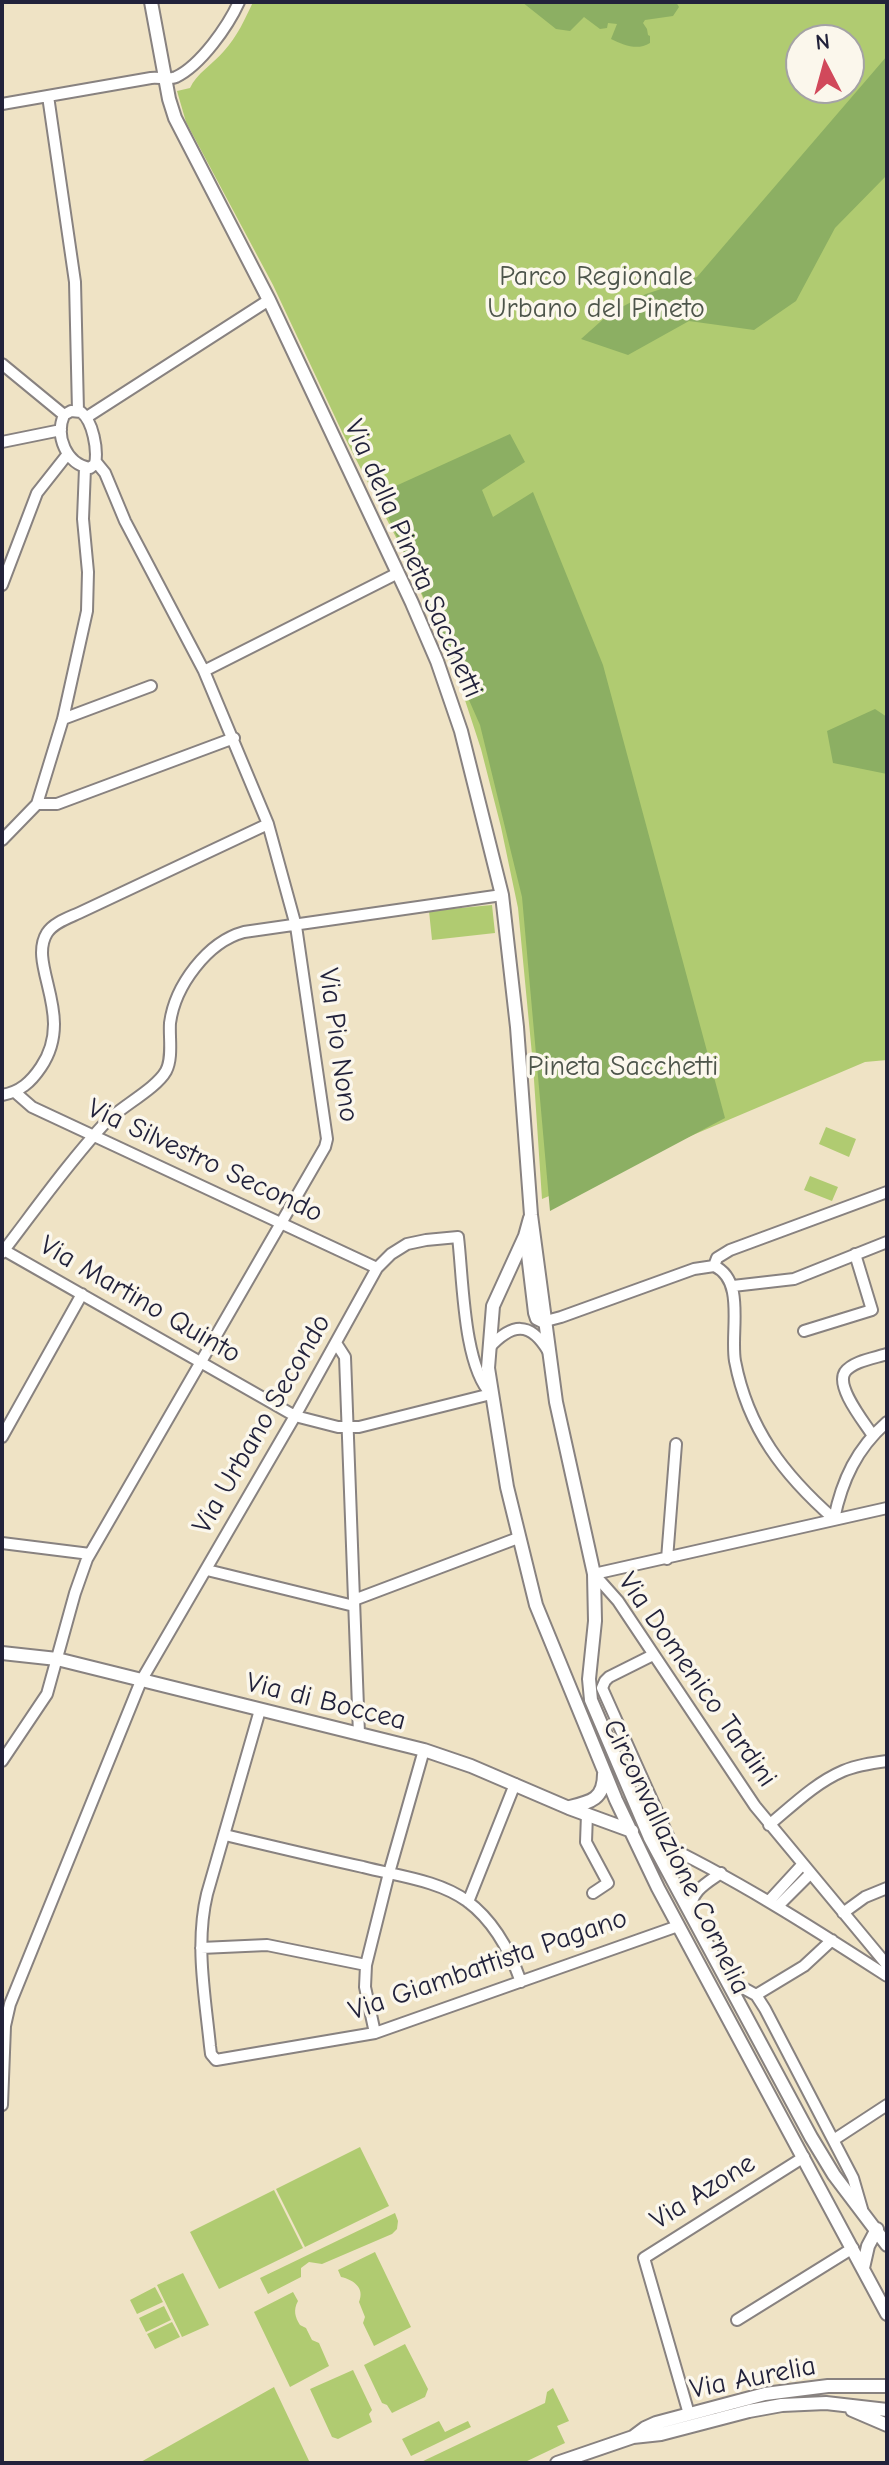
<!DOCTYPE html>
<style>
body{margin:0}
#map{position:relative;width:889px;height:2465px;overflow:hidden;background:#efe3c5;font-family:"Comic Neue",sans-serif}
canvas{display:block}
.frame{position:absolute;inset:0;border:4px solid #22223b;pointer-events:none}
.north{position:absolute;left:785px;top:24px;width:80px;height:80px;box-sizing:border-box;background:#fbf7ec;border:2px solid #a4a2a5;border-radius:50%;rotate:354deg;font-size:22px;font-weight:700;line-height:32px;text-align:center;color:#22223b}
.north::after{content:'';display:block;margin:auto;width:28px;height:36px;background:#d1495b;clip-path:polygon(50% 0,100% 100%,50% 72%,0 100%)}
</style>
<div id="map">
<canvas width="889" height="2465"></canvas>
<div class="frame"></div>
<div class="north">N</div>
</div>
<script>
const ctx = document.querySelector('canvas').getContext('2d');
ctx.lineJoin = 'round';
function paint(path, color) { ctx.fillStyle = color; ctx.fill(path, 'evenodd'); }
function stroke(path, color, width, dash) { ctx.strokeStyle = color; ctx.lineWidth = width; ctx.lineCap = dash ? 'butt' : 'round'; ctx.setLineDash(dash || []); ctx.stroke(path); }
function drawText(font, color, halo, rows, align = 'center') {
  ctx.font = font + ' "Comic Neue",sans-serif'; ctx.lineWidth = 7; ctx.setLineDash([]); ctx.textBaseline = 'middle'; ctx.strokeStyle = halo; ctx.fillStyle = color; for (const [text, x, y, turn = 0] of rows) {
    ctx.save(); ctx.translate(x, y); ctx.rotate((+turn || 0) * Math.PI / 180); ctx.textAlign = isNaN(turn) ? turn : align; if (halo) ctx.strokeText(text, 0, 0); ctx.fillText(text, 0, 0); ctx.restore();
  }
}
const green = new Path2D(`
 M253,2H887V1060L865,1062L542,1199L533,1065L518,908L501,827L481,749L461,688L404,553L343,434L273,285L186,122L177,91L190,88C196,74 213,64 224,51C237,37 245,19 253,2ZM801,40H849V88H801Z
 M492,905L495,933L432,940L429,911Z
 M826,1127L856,1139L849,1157L819,1144Z
 M810,1176L838,1187L832,1201L804,1190Z
 M360,2147L389,2206L305,2247L276,2189Z
 M274,2190L303,2248L219,2289L190,2232Z
 M395,2213L398,2221L397,2229L392,2234L322,2264L309,2262L301,2268V2277L268,2294L260,2278Z
 M375,2252L411,2327L374,2346L363,2323L365,2317L359,2302C365,2288 354,2280 341,2277L338,2270Z
 M183,2273L209,2325L182,2337L157,2285Z
 M155,2287L163,2302L137,2314L130,2300Z
 M293,2292L298,2301C293,2310 295,2317 300,2325L306,2328L312,2340L319,2343L329,2366L290,2387L254,2312Z
 M164,2306L171,2320L146,2332L139,2318Z
 M172,2322L180,2337L155,2349L147,2334Z
 M405,2344L428,2389L425,2397L392,2413L387,2405L382,2403L364,2365Z
 M353,2370L372,2410L369,2414L372,2422L338,2439L332,2437L310,2389Z
 M274,2387L310,2463H139Z
 M553,2388L569,2421L557,2426L565,2443L523,2463H419L545,2403L547,2392Z
 M439,2421L445,2432L468,2421L471,2427L411,2456L402,2439Z`);
const forest = new Path2D(`
 M522,2H676L679,7L673,16L645,20L643,23L647,29L648,35L650,36V43C637,51 624,45 611,39L617,24L608,23L607,28L600,29L584,17L570,31L556,29Z
 M887,56V175L835,228L796,301L754,330L689,321L628,355L581,339L609,314L646,294L697,277Z
 M510,434L525,462L482,490L493,517L533,492L603,665L725,1118L550,1211L522,897L480,725L378,494Z
 M875,709L887,717V774L833,763L827,731Z`);
const minor = new Path2D(`
 M48,96L75,282L78,411
 M2,104L151,78C159,77 169,80 176,77C201,65 228,26 239,2
 M2,364L64,415
 M71,411L81,412C93,421 98,450 95,464L90,468C66,464 55,436 64,415Z
 M87,417L269,300
 M2,442L61,430
 M2,585L37,493L67,455
 M204,671L398,573
 M63,719L151,686
 M37,804L63,719L87,611L88,572L83,519L85,468
 M2,840L37,804H57L234,738
 M16,1093L32,1107L377,1268
 M2,1095C20,1092 31,1082 41,1067C76,1015 27,965 47,933C53,923 68,918 79,913L268,824
 M525,1238L534,1313L536,1319L542,1322L561,1317L694,1269L714,1266
 M2,1249L295,1416L338,1427H359L491,1394C463,1365 463,1278 458,1237L426,1240L407,1244L391,1254L377,1268L295,1416L141,1681L10,2004L5,2026L2,2105
 M2,1253C35,1210 68,1163 105,1123C120,1107 156,1089 166,1071C173,1058 169,1037 170,1023C175,986 207,942 244,932L502,895
 M714,1266C746,1280 730,1332 735,1361C748,1429 784,1475 834,1519
 M714,1266L717,1258L730,1250L887,1192
 M733,1286L794,1279L887,1242
 M804,1331L872,1310L855,1254
 M336,1343L345,1357L359,1734
 M489,1348C512,1323 530,1321 548,1351
 M873,1436C865,1423 835,1387 845,1372C853,1361 875,1358 887,1354
 M2,1437L82,1294
 M834,1519C842,1480 857,1448 887,1422
 M2,1543L90,1554
 M667,1559L676,1444
 M207,1570L354,1606
 M594,1574L618,1601L755,1806L887,1965
 M594,1574L887,1508
 M354,1600L518,1538
 M653,1655L609,1677L605,1681L602,1688L674,1849
 M260,1710L207,1894C195,1944 205,1996 210,2046L211,2054L216,2060L375,2033L678,1926
 M2,1761L47,1694L75,1593L87,1559L325,1147L327,1139L296,926L268,824L204,671L125,521L105,473L96,462
 M587,1814L586,1842L608,1883L593,1893
 M769,1825C792,1806 815,1783 843,1771C857,1765 872,1763 887,1761
 M225,1835C271,1846 317,1857 363,1867C397,1876 438,1880 467,1901C494,1921 510,1951 521,1982
 M650,1838C733,1877 810,1926 887,1976
 M769,1901L802,1865
 M468,1902L515,1784
 M778,1906L810,1874
 M690,1912C691,1891 705,1884 721,1873
 M843,1913L865,1897L887,1888
 M201,1948L267,1945L366,1965
 M725,1978L756,1995L765,2009L853,2178L862,2209
 M756,1995L804,1966L832,1940
 M375,2033L365,1987L366,1965L389,1873L424,1750
 M835,2139L887,2105
 M737,2320L853,2248
 M689,2414L644,2258L804,2157`);
const major = new Path2D(`
 M151,2L169,99L175,118L269,300L412,603L437,661L461,731L502,895L517,1027L531,1215L556,1402L594,1574L595,1621L589,1679L591,1700L650,1838L811,2137L834,2175L887,2245
 M530,1218L525,1236L493,1306L488,1368L507,1487L536,1605L616,1800L658,1888L887,2314
 M2,1653L57,1659L424,1750L471,1766L569,1808L632,1831
 M570,1807C591,1802 604,1799 604,1774
 M863,2268L868,2246L877,2229
 M852,2410L887,2425
 M633,2437L645,2428L656,2423L765,2394L828,2386H887
 M557,2463L633,2437L661,2434L749,2411L782,2405L826,2403L887,2410`);
const parkNames = [
 ["Parco Regionale",596,277],
 ["Urbano del Pineto",596,309],
 ["Pineta Sacchetti",623,1067]
];
const streetNames = [
 ["Via della Pineta Sacchetti",413,559,66],
 ["Via Pio Nono",338,1045,82],
 ["Via Silvestro Secondo",205,1161,25],
 ["Via Martino Quinto",140,1300,30],
 ["Via Urbano Secondo",262,1424,-60],
 ["Via Domenico Tardini",697,1680,55],
 ["Via di Boccea",326,1702,14],
 ["Circonvallazione Cornelia",676,1857,64],
 ["Via Giambattista Pagano",488,1965,-19],
 ["Via Azone",703,2192,-32],
 ["Via Aurelia",753,2378,-11]
];
paint(green, '#b0cb71');
paint(forest, '#8caf63');
stroke(minor, '#888280', 14);
stroke(major, '#888280', 16);
stroke(minor, '#fff', 10);
stroke(major, '#fff', 12);
drawText('28px', '#4d554b', '#fbf7ec', parkNames);
drawText('28px', '#22223b', '#fbf7ec', streetNames);
</script>
